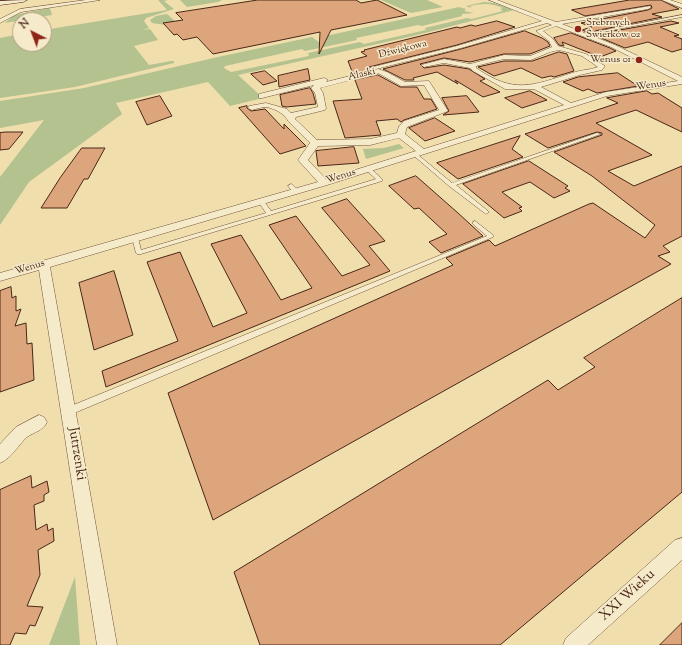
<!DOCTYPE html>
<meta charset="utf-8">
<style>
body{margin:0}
#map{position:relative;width:682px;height:645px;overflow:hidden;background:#f0dead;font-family:"Sorts Mill Goudy",serif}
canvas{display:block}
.north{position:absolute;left:12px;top:12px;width:40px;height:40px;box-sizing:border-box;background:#f5eaca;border:1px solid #b19c83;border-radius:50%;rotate:318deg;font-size:11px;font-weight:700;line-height:16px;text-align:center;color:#4a2618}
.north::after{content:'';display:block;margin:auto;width:14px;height:18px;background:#8f2418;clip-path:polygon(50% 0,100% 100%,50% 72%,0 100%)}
</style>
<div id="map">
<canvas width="682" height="645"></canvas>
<div class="north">N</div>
</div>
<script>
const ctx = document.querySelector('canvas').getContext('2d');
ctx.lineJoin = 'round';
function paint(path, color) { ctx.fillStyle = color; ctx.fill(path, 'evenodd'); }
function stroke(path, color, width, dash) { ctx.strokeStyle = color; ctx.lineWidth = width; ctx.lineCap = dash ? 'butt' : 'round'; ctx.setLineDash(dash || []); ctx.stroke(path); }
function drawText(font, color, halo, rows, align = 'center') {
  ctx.font = font + ' "Sorts Mill Goudy",serif'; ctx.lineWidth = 3; ctx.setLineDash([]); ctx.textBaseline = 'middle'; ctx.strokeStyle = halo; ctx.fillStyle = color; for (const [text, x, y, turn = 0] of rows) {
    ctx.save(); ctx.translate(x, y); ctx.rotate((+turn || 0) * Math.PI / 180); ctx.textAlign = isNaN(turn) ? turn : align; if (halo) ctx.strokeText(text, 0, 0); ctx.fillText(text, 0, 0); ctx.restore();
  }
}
const green = new Path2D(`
 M158,0H168L164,1L174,9L146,18L144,21L149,28L143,30L150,29L158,40L134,46L149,65L171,61H174V63L75,87L0,98V38L20,34V44H44V30L167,10Z
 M180,0H222L218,2L187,7Z
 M381,0H427L443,7L411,13Z
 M484,2L494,3L514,10L413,36L238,75L263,98L230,106L208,82L116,103L122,114L29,182L0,225V177L44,120L0,128V101L84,88L218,57L312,37L320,43L327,41L321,37L459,7L466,9L464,11L474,13L462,14V16L422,26L418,25L356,38L357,40L305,51L302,49L225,66L224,68L231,72L309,56L308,53L360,42L364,44L426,30L425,28L467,18L472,19L503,11L500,9L503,8C491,3 483,3 470,6L471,8L466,6Z
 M50,8L52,15L5,23L14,15Z
 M167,14L176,22L162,23L166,25L152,23L150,20L156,16Z
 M399,144L404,148L366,159L363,149L384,148Z
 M75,577L80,645H49Z`);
const building = new Path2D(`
 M258,0H356L361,3L377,0L407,15L331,30L319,54L320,32L213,54L197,37L183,40L177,34L174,35L163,23L183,20L176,13Z
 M630,0H661L679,9L652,14L662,17L595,31L594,33L597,34L671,21L679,23L660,27L679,35L674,36L682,39V49L672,52L648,42L625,48L582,30L592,27L581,23L648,10L652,8L651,5L585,16L572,10Z
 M497,21L515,27L457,45L369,67L368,68L369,70L353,74L348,61L367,56L361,52L365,51L364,50L457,27L460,28L471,25L475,26Z
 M525,31L542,38L548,42L550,46L530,54H504L470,62L444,58L420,64L424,68L444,65L469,69L485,79L480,81L500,92L483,97L455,80L458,84L437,72L413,78L414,80H405L383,69L461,49Z
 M571,33L610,48L616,51L600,57L562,42L564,46L559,45L554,38Z
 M559,52L567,54L574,71L554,77L551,76L542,78L521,68L494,76L478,67L504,61H532Z
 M308,69L310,80L279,87L278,76Z
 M265,71L277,81L263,85L251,74Z
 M618,73L638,86L597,93L588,89L583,91L563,82L578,77Z
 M378,75L400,87H417L424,99H431L437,109L404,120L401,122L397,119L376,121L381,135L345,138L333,101L362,99L355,80Z
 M310,88L313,93L316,104L286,107L282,106L280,95Z
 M530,91L547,100L522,108L505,98Z
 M647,91L652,94L658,93L682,108V132L636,110L596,123L652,155L608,171L634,186L682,166V236L663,246L670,252L658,256L671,264L213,520L168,393L453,265L446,258L489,240L495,246L589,204L593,203L645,238L655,225L592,176L554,152L602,135V133L597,132L548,148L525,134L618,103L607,98Z
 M160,96L172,116L147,125L136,102Z
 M467,96L479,112L443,115L449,111L442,98Z
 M247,106V108L251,111L265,109L284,129V124L306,146L280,154L239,108Z
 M435,118L455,131L425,141L409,128Z
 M6,132H23L9,149L0,150V133Z
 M520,136L512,149L523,157L458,179L437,163Z
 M354,147L359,163L318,166L316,151Z
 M82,148H105L88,179H84L67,208H41L60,178Z
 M529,161L568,186L565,188L570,191L554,198L530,182L502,192L522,207L519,208L522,211L504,218L463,184Z
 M416,176L458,213L483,236L441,253L429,242L447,234L419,208L414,209L389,186Z
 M347,199L385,241L369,246L390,271L106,387L102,371L178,341L147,262L180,252L213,327L247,313L211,244L241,235L281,300L312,288L269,225L296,216L342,276L370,265L322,208Z
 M114,271L133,335L94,350L79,283Z
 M11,287L12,298L16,296V311L21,309L15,326L26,323L27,344L32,343L34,380L0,392V291Z
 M682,298V492L500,645H260L234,572L548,380L558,390L595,367L584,358Z
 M31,476L32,488L47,481L49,492L44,495V501L34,505L36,530L47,524L48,531L53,528L54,541L38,550L40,575L27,606L43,607L35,626L30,625L26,634L15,633L10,645H0V490Z
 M682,623V645H660Z`);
const lane = new Path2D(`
 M682,15V17L597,33L595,32Z
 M597,133L601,134L456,185L488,211L489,212L486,214L449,186L413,155L417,154L452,183Z
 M366,168H370L382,179V181L141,254H137L136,253L132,238L133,237H137L138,238L141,250L266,213L258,201L259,200H263L271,211L376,179L366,170Z
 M291,184C294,185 298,190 297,192H293L288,186Z
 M475,221L493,235V237L72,414L69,415L66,414L65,411L66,408L487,236L473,224V222Z`);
const street = new Path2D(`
 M86,0H100L21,12L0,23V19L20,9Z
 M489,0H497L556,22L650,6V8L648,9L562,24L615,45L682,77V84L607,96L327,185L50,267L117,645H97L39,270L0,281V273L318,182L298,160L310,143L288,121C286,114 273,108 266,107C262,107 256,109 252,110L248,108L249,106L266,103L287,109L291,113L318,107L315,93L311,88L314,85L262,98H259V94L324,78L328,80L326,82L378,69L387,72L405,82L429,81L448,111L407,127L405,134L424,149L564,105L534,89H505L473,71L470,68L444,63L424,67L421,65L444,59L470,64L504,55L530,56L552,47L549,41L536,31L552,25L547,23L461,48L372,70L369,68L457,46L542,21ZM556,26L611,47L678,81L606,92L571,103L541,87L580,75L602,70L605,66L586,54L558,46L553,39L543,31ZM559,50L582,56L598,67C590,70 580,70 572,73C531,86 514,94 476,68V66L504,59L531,60L550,52ZM378,73L401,86L424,85L439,110L404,121L399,126L397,133L370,139L317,140L295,119L296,117L325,110L326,108L323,93L320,88ZM399,138L416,151L326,179L308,160L318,146L370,145Z
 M662,0H670L682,4V8Z
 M39,415L44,417L47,422C43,431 34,432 27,437C18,445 12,458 0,463V444L16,427Z
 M682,538V560L588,645H563L566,638L675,540Z`);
const secondary = new Path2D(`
 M27,0L23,2L0,5V1Z`);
const markers = [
 [578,29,4,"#8f2418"],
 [639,60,4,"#8f2418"]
];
const farPoinames = [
 ["Srebrnych",586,23],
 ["Świerków 02",586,35],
 ["Wenus 01",631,60,"right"]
];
const farStreetnames = [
 ["Dźwiękowa",403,50,-14],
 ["Alaski",362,75,-13],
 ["Wenus",651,86,-8],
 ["Wenus",341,177,-17],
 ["Wenus",30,268,-17]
];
const nearStreetnames = [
 ["Jutrzenki",76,454,81],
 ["XXI Wieku",628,596,-42]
];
paint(green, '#b3c28f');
paint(building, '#dda57b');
stroke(building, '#4a2618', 1);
stroke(lane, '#74543d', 1);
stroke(street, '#74543d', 1);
stroke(secondary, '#4a2618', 1);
paint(lane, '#f5eaca');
paint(street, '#f5eaca');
paint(secondary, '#f5eaca');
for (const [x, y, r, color] of markers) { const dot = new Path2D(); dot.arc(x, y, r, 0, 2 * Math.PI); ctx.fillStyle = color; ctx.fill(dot); stroke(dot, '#f5eaca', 1.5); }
drawText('10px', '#4a2618', '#f5eaca', farPoinames, 'left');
drawText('10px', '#4a2618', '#f5eaca', farStreetnames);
drawText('14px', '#4a2618', '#f5eaca', nearStreetnames);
</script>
